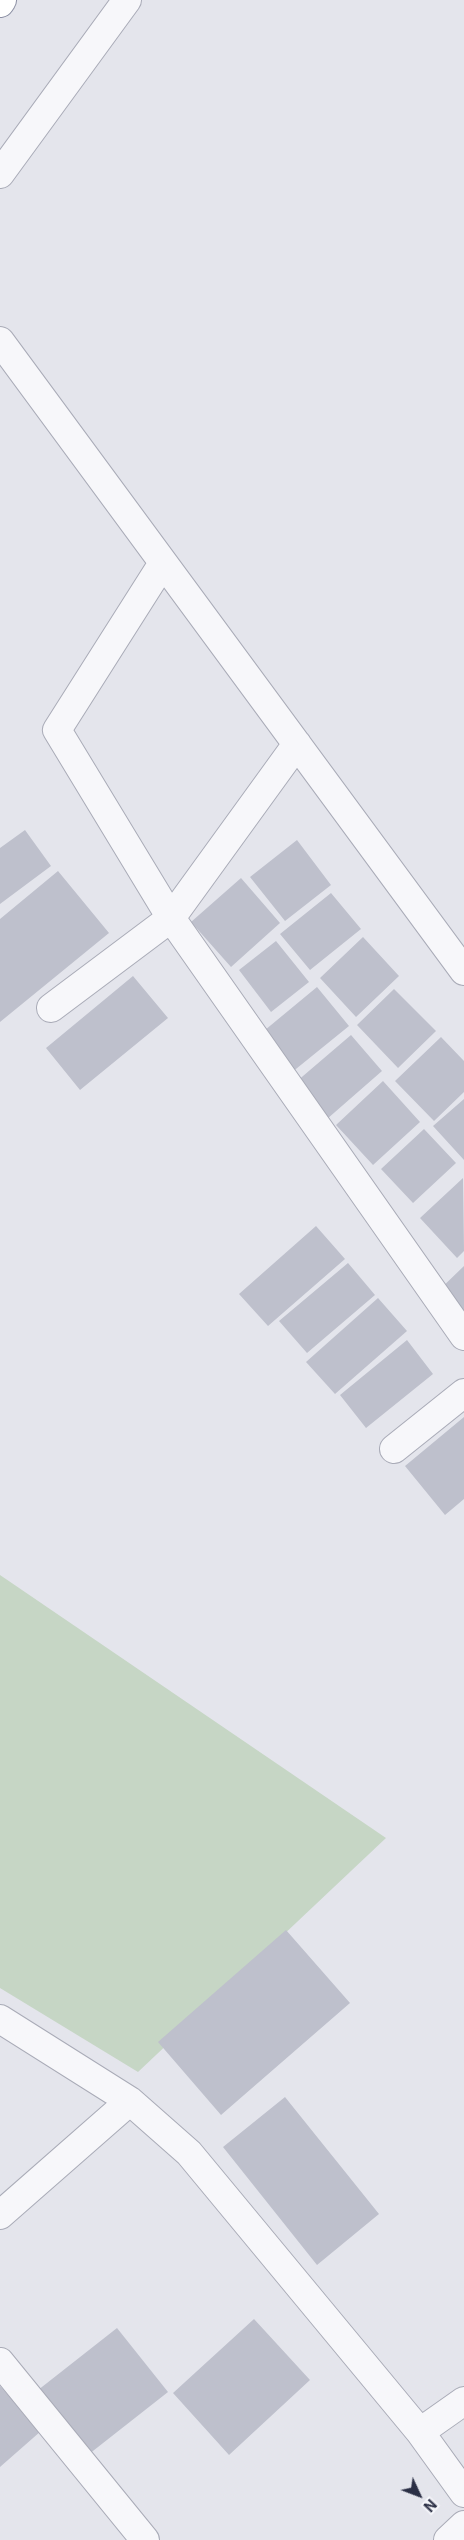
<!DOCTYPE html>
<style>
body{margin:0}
#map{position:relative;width:464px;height:2540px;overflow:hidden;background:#e4e5ec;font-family:Inter,sans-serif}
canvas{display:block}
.north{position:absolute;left:394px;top:2470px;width:50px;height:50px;-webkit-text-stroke:4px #f4f5f9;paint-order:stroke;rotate:133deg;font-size:14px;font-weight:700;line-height:20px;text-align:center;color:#2b2f45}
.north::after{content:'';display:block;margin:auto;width:18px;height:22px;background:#2b2f45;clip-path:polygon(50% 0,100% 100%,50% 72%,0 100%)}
</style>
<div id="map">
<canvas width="464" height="2540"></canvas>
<div class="north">N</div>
</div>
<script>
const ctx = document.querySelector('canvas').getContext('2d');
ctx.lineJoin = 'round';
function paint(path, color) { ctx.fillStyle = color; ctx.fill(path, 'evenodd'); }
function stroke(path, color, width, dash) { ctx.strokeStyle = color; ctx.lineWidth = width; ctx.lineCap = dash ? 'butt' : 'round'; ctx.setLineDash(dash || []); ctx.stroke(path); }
const green = new Path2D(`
 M0,1575L386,1838L138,2072L0,1988Z`);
const building = new Path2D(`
 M25,830L51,866L0,904V848Z
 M297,840L331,885L285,921L250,877Z
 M58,871L109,933L0,1022V919Z
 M241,878L280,923L231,967L191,922Z
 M331,893L361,929L310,970L280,934Z
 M363,937L399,976L356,1017L320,978Z
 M276,941L309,982L271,1012L239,970Z
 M133,976L168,1018L80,1090L46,1048Z
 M317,987L349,1026L291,1073L259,1035Z
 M394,989L436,1031L398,1068L357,1025Z
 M351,1035L382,1071L327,1119L296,1082Z
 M441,1037L464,1061V1092L434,1121L395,1081Z
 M383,1081L420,1122L373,1165L336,1125Z
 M464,1099V1160L433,1126Z
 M424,1129L456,1163L413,1203L381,1169Z
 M463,1178L464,1251L457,1258L420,1218Z
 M316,1226L345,1259L268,1326L239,1294Z
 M348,1263L375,1295L307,1353L279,1321Z
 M464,1266V1323L435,1294Z
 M378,1298L407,1331L335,1394L306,1362Z
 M407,1340L433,1374L366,1428L340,1395Z
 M464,1417V1499L445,1515L405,1466Z
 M286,1930L350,2003L221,2115L158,2042Z
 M285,2097L379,2214L317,2265L223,2147Z
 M254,2319L310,2380L229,2455L173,2393Z
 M117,2328L168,2392L84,2458L33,2394Z
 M0,2386L41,2431L0,2467Z`);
const minor = new Path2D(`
 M0,341L464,971
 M297,744L171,918L464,1336
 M51,1008L171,918L57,730L163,563
 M394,1449L464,1393
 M0,2019L130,2101L189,2153L420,2432L464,2493
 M0,2215L130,2101
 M0,2362L145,2540
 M420,2432L464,2401
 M448,2540L464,2525`);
const tertiary = new Path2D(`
 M0,174L127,0`);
const trunk = new Path2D(`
 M0,3L2,0`);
paint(green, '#c6d6c5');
paint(building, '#bec0cc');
stroke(minor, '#a9abb7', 30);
stroke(tertiary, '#a9abb7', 30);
stroke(trunk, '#8b8fa3', 30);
stroke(minor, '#f7f7fa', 28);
stroke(tertiary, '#f7f7fa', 28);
stroke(trunk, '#fff', 28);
</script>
